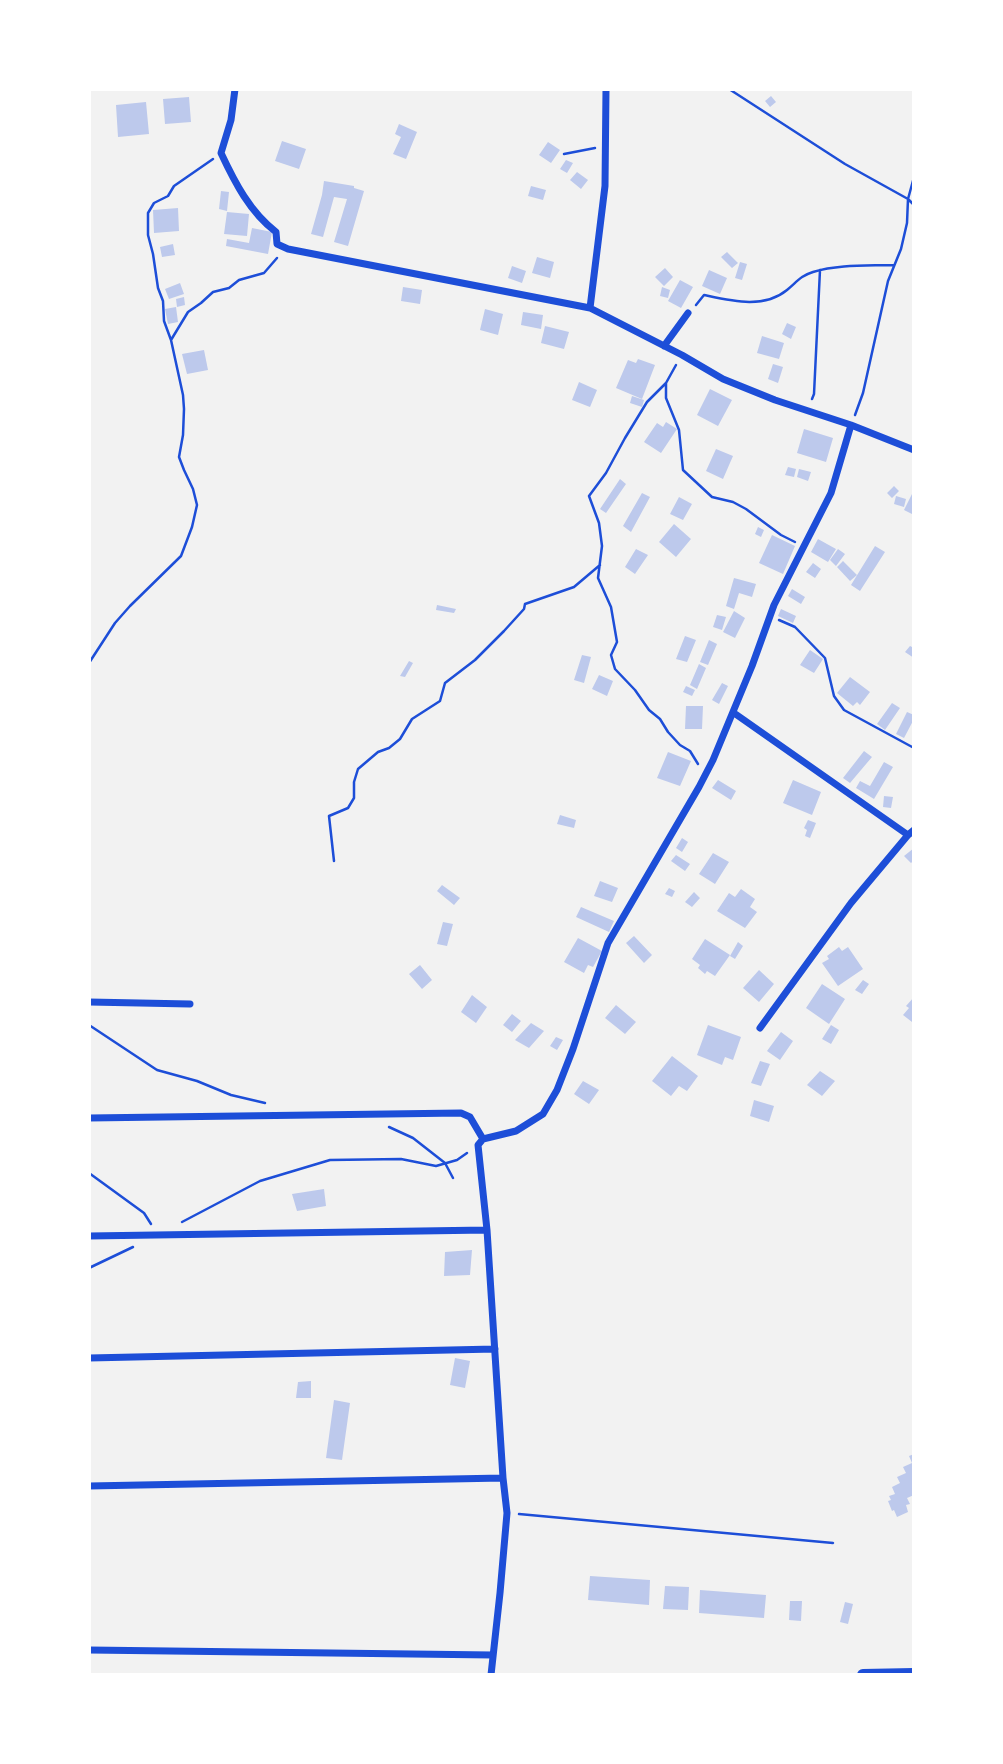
<!DOCTYPE html>
<style>
body{margin:0}
#map{position:relative;width:1003px;height:1764px;overflow:hidden;background:#f2f2f2;font-family:Overpass,sans-serif}
canvas{display:block}
.frame{position:absolute;inset:0;border:91px solid #fff;pointer-events:none}
</style>
<div id="map">
<canvas width="1003" height="1764"></canvas>
<div class="frame"></div>
</div>
<script>
const ctx = document.querySelector('canvas').getContext('2d');
ctx.lineJoin = 'round';
function paint(path, color) { ctx.fillStyle = color; ctx.fill(path, 'evenodd'); }
function stroke(path, color, width, dash) { ctx.strokeStyle = color; ctx.lineWidth = width; ctx.lineCap = dash ? 'butt' : 'round'; ctx.setLineDash(dash || []); ctx.stroke(path); }
const building = new Path2D(`
 M771,96L776,102L770,107L765,101Z
 M189,97L191,122L165,124L163,99Z
 M146,102L149,134L118,137L116,105Z
 M399,124L417,132L406,159L393,154L401,137L395,134Z
 M282,141L306,149L299,169L275,161Z
 M548,142L560,150L551,163L539,155Z
 M566,160L573,163L567,173L560,169Z
 M577,172L588,180L581,189L570,180Z
 M324,181L354,186V188L364,191L348,246L334,242L347,199L334,197L323,237L311,234L322,195Z
 M531,186L546,190L543,200L528,196Z
 M221,191L229,192L227,211L219,209Z
 M178,208L179,231L154,233L153,210Z
 M227,212L249,214L247,236L224,234Z
 M252,228L272,232L268,254L226,246L227,239L249,243Z
 M173,244L175,255L162,257L160,247Z
 M727,252L738,263L732,268L721,257Z
 M537,257L554,262L550,278L532,273Z
 M740,262L747,264L742,280L735,278Z
 M512,266L526,271L522,283L508,278Z
 M665,268L673,277L664,286L655,277Z
 M709,270L727,278L720,294L702,286Z
 M680,280L693,287L681,308L668,301Z
 M180,283L184,294L169,299L165,289Z
 M403,287L422,290L420,304L401,301Z
 M662,287L670,290L668,298L660,296Z
 M184,297L185,305L177,307L176,299Z
 M176,307L178,322L168,324L165,309Z
 M485,309L503,314L498,335L480,330Z
 M523,312L543,315L541,329L521,325Z
 M787,323L796,327L791,339L782,334Z
 M545,326L569,332L564,349L541,343Z
 M762,336L784,343L779,359L757,353Z
 M204,350L208,370L187,374L182,354Z
 M638,359L655,365L642,399L616,388L628,360L636,363Z
 M773,364L783,367L778,383L768,379Z
 M579,382L597,390L590,407L572,400Z
 M710,389L732,400L718,426L697,415Z
 M632,396L644,400L642,407L630,403Z
 M666,422L677,429L661,453L644,442L657,423L663,427Z
 M804,429L833,438L826,462L797,453Z
 M716,449L733,456L723,479L706,471Z
 M788,467L796,469L794,477L785,475Z
 M799,469L811,472L808,481L797,477Z
 M620,479L626,484L606,513L600,509Z
 M894,486L899,491L892,498L887,493Z
 M914,490V515L904,510Z
 M642,493L650,497L631,532L623,526Z
 M896,496L906,499L904,507L894,504Z
 M679,497L692,504L683,520L670,514Z
 M674,524L691,539L676,557L659,542Z
 M758,527L764,530L761,537L755,534Z
 M772,535L795,546L783,574L759,563Z
 M818,539L836,549L828,562L811,552Z
 M875,546L885,552L860,591L851,585Z
 M636,549L648,555L635,574L625,567Z
 M838,549L845,554L836,566L830,560Z
 M843,561L857,575L850,581L837,567Z
 M813,563L821,569L815,578L806,572Z
 M734,578L756,584L752,597L739,593L734,609L726,606Z
 M792,589L805,597L801,604L788,596Z
 M437,605L456,609L454,613L436,610Z
 M781,609L796,616L793,623L778,616Z
 M734,611L745,618L735,638L723,632Z
 M717,615L726,617L722,630L713,627Z
 M685,636L696,640L687,662L676,659Z
 M709,640L717,644L708,665L700,662Z
 M910,646L914,648V658L905,652Z
 M810,650L823,659L814,673L800,665Z
 M582,655L591,657L584,683L574,680Z
 M409,661L413,663L405,677L400,676Z
 M699,664L706,668L697,689L690,685Z
 M599,675L613,681L607,696L592,689Z
 M850,677L870,692L860,705L857,702L853,706L837,693Z
 M722,683L728,686L719,704L712,700Z
 M686,686L695,690L692,696L683,692Z
 M892,703L900,708L885,730L877,724Z
 M686,706H703L702,729H685Z
 M907,712L914,715V719L904,738L896,734Z
 M864,751L872,757L850,783L843,778Z
 M668,752L691,761L680,786L657,778Z
 M884,762L893,767L874,799L856,788L860,781L870,786Z
 M718,780L736,791L731,800L712,788Z
 M793,780L821,792L812,815L783,803Z
 M884,796L893,797L891,808L883,807Z
 M560,815L576,820L574,828L557,824Z
 M808,820L816,823L810,838L805,836L807,830L804,828Z
 M682,838L688,842L682,852L676,848Z
 M914,848V860L911,863L904,856Z
 M713,853L729,862L715,884L699,874Z
 M676,855L690,864L685,871L671,861Z
 M600,881L618,888L612,902L594,896Z
 M442,885L460,898L454,905L437,891Z
 M669,888L675,891L672,897L665,894Z
 M741,889L755,899L750,907L757,912L745,928L717,911L729,893L735,897Z
 M694,892L700,898L692,907L685,902Z
 M581,907L614,921L609,932L576,917Z
 M443,922L453,924L447,946L437,944Z
 M634,936L652,955L644,963L626,943Z
 M578,938L602,951L593,967L588,965L584,973L564,962Z
 M705,939L730,955L715,976L707,971L705,974L698,968L700,965L692,959Z
 M738,942L743,946L735,959L730,956Z
 M839,947L842,951L848,947L863,969L838,986L822,963L829,959L827,956Z
 M420,965L432,980L422,989L409,974Z
 M759,970L774,984L759,1002L743,988Z
 M863,980L869,984L862,994L855,990Z
 M822,984L845,999L829,1024L806,1008Z
 M472,995L487,1007L476,1023L461,1012Z
 M914,997V1021L912,1022L903,1015L909,1008L906,1006Z
 M616,1005L636,1022L625,1034L605,1018Z
 M512,1014L521,1021L512,1032L503,1025Z
 M531,1023L544,1031L529,1048L515,1040Z
 M708,1025L741,1037L733,1060L725,1057L722,1065L697,1055Z
 M831,1025L839,1030L831,1044L822,1039Z
 M781,1032L793,1041L780,1060L767,1051Z
 M556,1037L563,1040L557,1050L550,1046Z
 M672,1056L698,1076L687,1091L679,1086L671,1096L652,1081Z
 M760,1061L770,1064L761,1086L751,1083Z
 M820,1071L835,1081L822,1096L807,1085Z
 M583,1081L599,1090L589,1104L574,1094Z
 M754,1100L774,1106L769,1122L750,1116Z
 M324,1189L326,1206L297,1211L292,1194Z
 M472,1250L470,1275L444,1276L445,1252Z
 M455,1358L470,1361L465,1388L450,1385Z
 M311,1381V1398H296L298,1382Z
 M334,1400L350,1403L342,1460L326,1458Z
 M914,1454V1489H912L914,1495L907,1498L910,1504L906,1505L908,1512L897,1517L894,1510L892,1511L888,1501L891,1500L889,1496L895,1494L892,1487L900,1483L897,1477L906,1473L903,1467L912,1463L909,1456Z
 M590,1576L650,1580L649,1605L588,1600Z
 M665,1586L689,1587L688,1610L663,1609Z
 M700,1590L766,1595L764,1618L699,1613Z
 M790,1601H802L801,1621L789,1620Z
 M845,1602L853,1604L848,1624L840,1622Z`);
const path = new Path2D(`
 M729,89L845,164L908,199L914,177
 M564,154L595,148
 M908,199L914,205
 M696,305L704,295C732,301 764,309 787,290C797,282 800,276 813,272C839,264 868,266 894,265
 M171,340L164,321L163,301L158,288L153,254L148,235V213L154,203L168,196L174,186L213,159
 M676,365L666,383V398L679,430L683,470L712,497L733,502L746,509L781,535L795,542
 M666,383L647,402L625,438L606,473L589,496L599,523L602,546L598,578L611,607L617,642L611,655L615,669L635,690L649,710L660,719L668,732L680,745L690,751L698,764
 M812,399L814,394L820,270
 M855,415L863,393L888,281L901,249L907,223L908,199
 M779,620L795,627L825,658L834,696L844,710L914,748
 M89,663L115,623L130,606L181,556L192,527L197,505L193,489L184,470L179,457L183,435L184,409L183,395L171,340L188,312L201,303L213,292L229,288L239,280L264,273L277,258
 M334,861L329,816L348,808L354,798V782L358,769L378,752L389,748L400,739L412,719L440,701L445,683L475,660L504,631L524,609L525,604L574,587L600,565
 M89,1025L157,1070L197,1081L231,1095L265,1103
 M389,1127L413,1138L445,1163L453,1178
 M89,1173L144,1213L151,1224
 M182,1222L260,1181L330,1160L401,1159L436,1166L457,1160L467,1153
 M89,1268L133,1247
 M519,1514L833,1543`);
const minor = new Path2D(`
 M235,89L231,120L221,153C235,183 250,212 276,232L277,244L288,249L590,308L682,355L723,379L775,400L851,425L914,450
 M590,308L605,186L606,89
 M664,346L688,313
 M734,713L908,835
 M89,1002L190,1004
 M760,1028L851,903L908,835L914,830
 M89,1118L461,1113L470,1117L483,1139
 M89,1236L487,1230
 M89,1358L495,1349
 M503,1478L487,1230L478,1145L483,1139L516,1131L543,1114L557,1090L573,1049L608,943L699,787L713,760L752,666L774,605L831,493L851,425
 M89,1486L503,1478L507,1513L500,1593L491,1675
 M89,1650L493,1655`);
const primary = new Path2D(`
 M863,1675L914,1674`);
paint(building, '#bdc9ec');
stroke(path, '#1d4ed8', 2.5);
stroke(minor, '#1d4ed8', 7);
stroke(primary, '#1d4ed8', 12);
</script>
